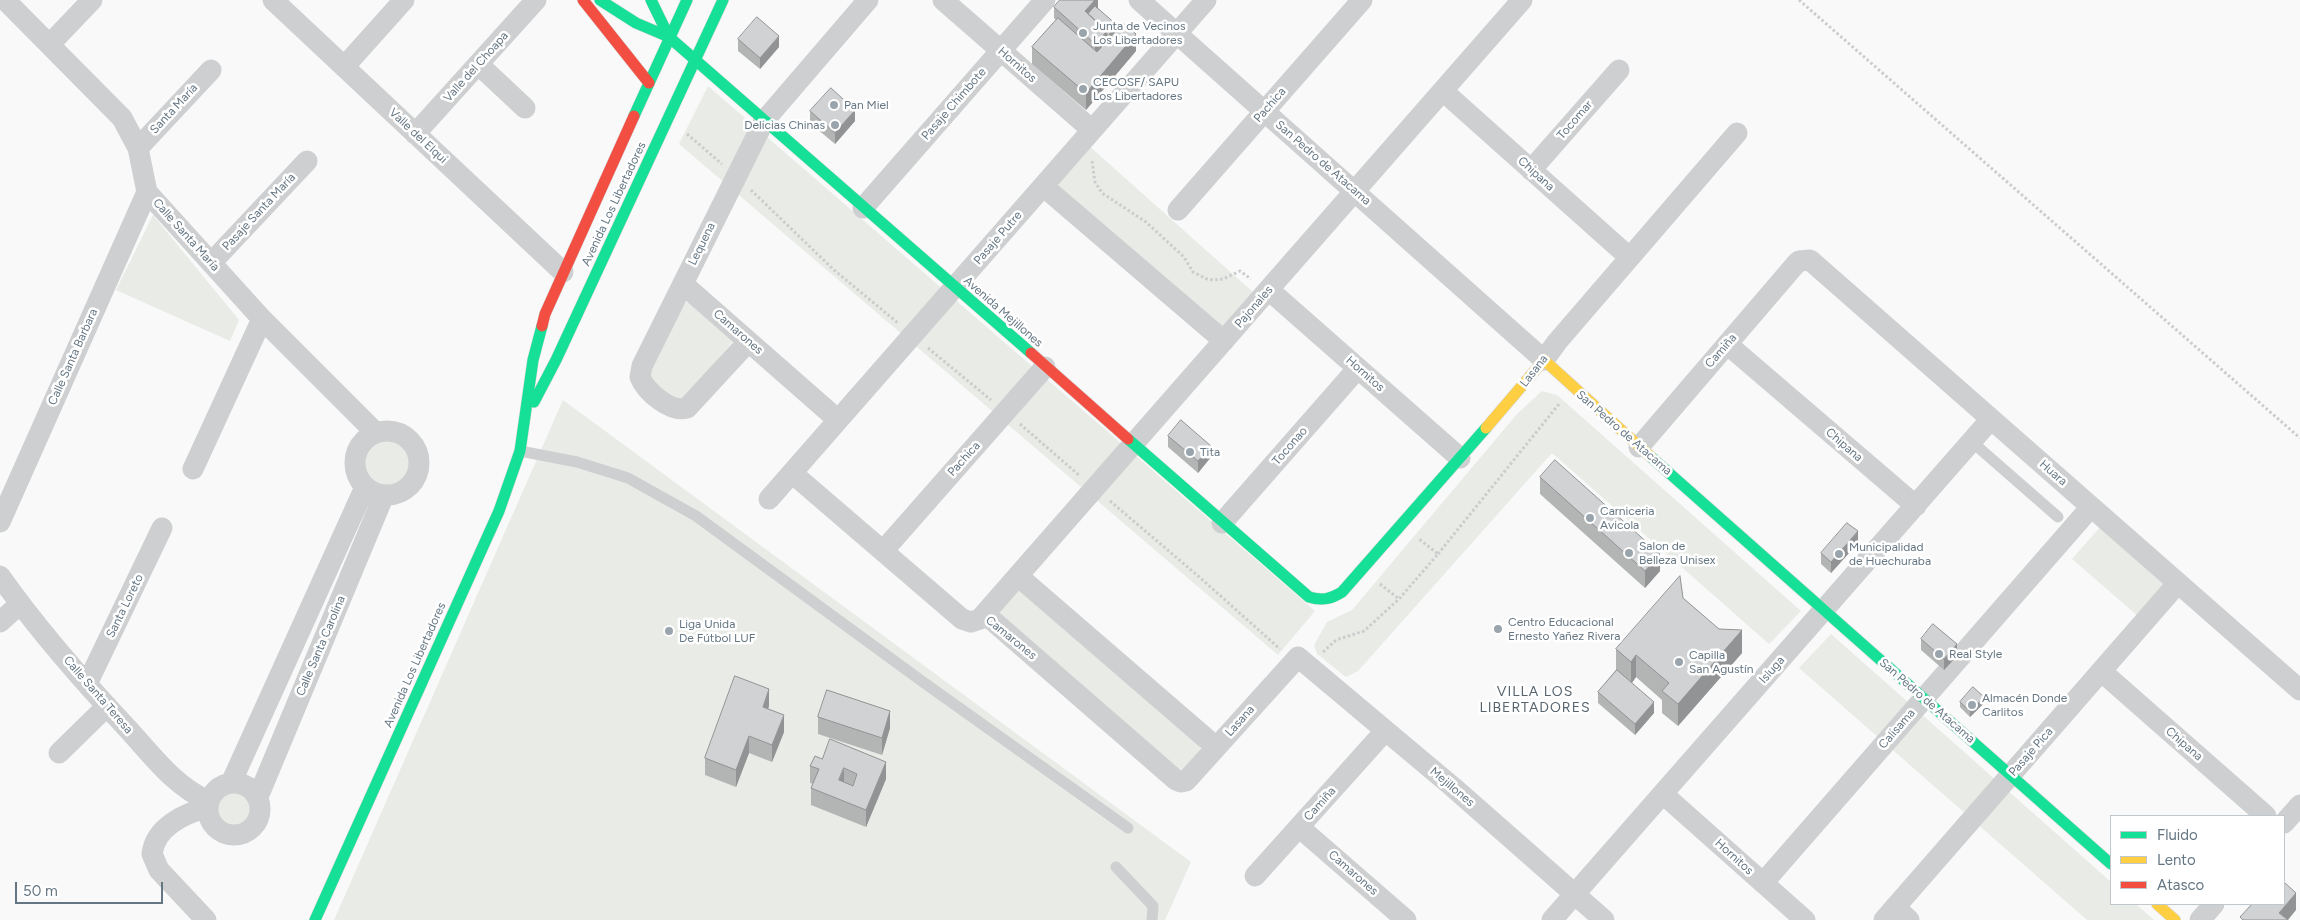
<!DOCTYPE html>
<meta charset="utf-8">
<style>
body{margin:0}
#map{position:relative;width:2300px;height:920px;overflow:hidden;background:#f9f9f9;font-family:Figtree,sans-serif}
canvas{display:block}
.legend{position:absolute;left:2110px;top:815px;width:175px;height:90px;box-sizing:border-box;background:#fff;border:1px solid #c1c8cd;margin:0;padding:6px 9px;list-style:none;font-size:15px;color:#657683}
.legend li{display:flex;align-items:center;gap:10px;height:25px}
.legend b{width:25px;border:1px solid #c1c8cd}
.scale{position:absolute;left:15px;top:882px;width:148px;height:22px;box-sizing:border-box;border:2px solid #657683;border-top:0;padding-left:6px;font-size:15px;line-height:18px;white-space:nowrap;color:#657683;-webkit-text-stroke:4px #fff;paint-order:stroke}
</style>
<div id="map">
<canvas width="2300" height="920"></canvas>
<ul class="legend">
<li><b style="height:6px;background:#16e098"></b>Fluido</li>
<li><b style="height:6px;background:#ffcf43"></b>Lento</li>
<li><b style="height:6px;background:#f24e42"></b>Atasco</li>
</ul>
<div class="scale">50 m</div>
</div>
<script>
const ctx = document.querySelector('canvas').getContext('2d');
ctx.lineJoin = 'round';
function paint(path, color) { ctx.fillStyle = color; ctx.fill(path, 'evenodd'); }
function stroke(path, color, width, dash) { ctx.strokeStyle = color; ctx.lineWidth = width; ctx.lineCap = dash ? 'butt' : 'round'; ctx.setLineDash(dash || []); ctx.stroke(path); }
function drawText(font, color, halo, rows, align = 'center') {
  ctx.font = font + ' Figtree,sans-serif'; ctx.lineWidth = 5; ctx.setLineDash([]); ctx.textBaseline = 'middle'; ctx.strokeStyle = halo; ctx.fillStyle = color; for (const [text, x, y, turn = 0] of rows) {
    ctx.save(); ctx.translate(x, y); ctx.rotate((+turn || 0) * Math.PI / 180); ctx.textAlign = isNaN(turn) ? turn : align; if (halo) ctx.strokeText(text, 0, 0); ctx.fillText(text, 0, 0); ctx.restore();
  }
}
const green = new Path2D(`
 M708,86L1315,611L1278,655L679,144Z
 M1088,145L1254,293L1225,327L1217,326L1058,189L1059,180Z
 M153,215L239,320L230,341L116,290Z
 M687,302L691,303L733,341L682,403L655,385L650,376L652,366L682,307Z
 M1542,391L1557,395L1801,611L1769,644L1552,453L1358,671L1346,677L1317,654L1314,645L1327,622L1352,610L1517,414Z
 M563,400L1191,862L1165,920H334Z
 M361 462a26 26 0 1 1 52 0a26 26 0 1 1-52 0Z
 M2101,526L2167,584L2138,616L2072,559Z
 M1012,590L1020,591L1197,741L1201,750L1193,767L1181,770L997,616Z
 M1831,634L2111,882V904H2136L2154,920H2087L1799,668Z
 M216 809a18 18 0 1 1 36 0a18 18 0 1 1-36 0Z`);
const path = new Path2D(`
 M1799,0L2300,438
 M687,134L722,164
 M1092,161L1095,182L1102,193L1146,222L1184,257L1193,272L1207,279L1214,280L1223,279L1240,271L1251,279
 M751,190L834,270L898,323
 M928,348L991,400
 M1020,424L1080,476
 M1110,501L1197,575L1280,649
 M1438,554L1559,404
 M1380,584L1399,599
 M1323,652L1336,640L1364,631L1399,599L1438,554L1419,539`);
const lane = new Path2D(`
 M1971,441L2058,517
 M520,451L577,462L628,478L696,516L923,682L1128,828
 M1116,867L1153,906L1152,920`);
const street = new Path2D(`
 M5,0L122,118L138,148L147,192L262,319L375,432
 M273,0L563,272
 M943,0L1092,130
 M1139,0L1544,360L1557,342L1737,133
 M50,44L92,0
 M478,64L525,108
 M344,67L404,0
 M1443,91L1629,257
 M415,134L536,0
 M138,148L211,70
 M1531,170L1619,70
 M1043,186L1224,341
 M863,208L1045,0
 M1178,210L1362,0
 M211,263L307,161
 M683,284L838,420
 M1269,290L1460,458
 M748,342L687,408C671,413 646,392 640,377L642,366L764,121L868,0
 M1727,344L1916,506
 M355 463a32 32 0 1 1 64 0a32 32 0 1 1-64 0Z
 M1639,447L1795,265L1799,261L1810,260L2300,690
 M193,469L262,319
 M792,473L962,619L971,622L980,619L1522,0
 M769,499L1206,0
 M0,522L147,192
 M1222,523L1358,368
 M883,551L1045,367
 M0,576C38,630 82,680 127,728C152,755 174,786 208,801
 M1018,576L1216,747
 M985,614L1176,780L1181,782L1186,781L1298,657L1454,788L1604,920
 M0,622L20,604
 M2101,671L2266,816
 M87,684L162,528
 M59,753L107,706
 M208 809a26 26 0 1 1 52 0a26 26 0 1 1-52 0Z
 M231,783L365,487
 M1663,794L1805,920
 M258,797L384,495
 M2284,823L2300,805
 M1299,827L1406,920
 M1255,876L1385,731
 M1763,883L2091,507
 M1895,907L1909,920
 M206,920L159,870L152,854C155,827 185,813 207,808
 M1552,920L1991,419
 M1884,920L2178,583
 M2200,920L2214,904`);
const fast = new Path2D(`
 M600,0L636,23L669,37
 M651,0L669,37L1031,353
 M634,116L687,0
 M534,402L556,360L723,0
 M1128,439L1309,597C1322,601 1331,599 1342,592L1486,428
 M1651,457L2111,864
 M315,920L499,511L520,451L533,360L542,326`);
const slow = new Path2D(`
 M1486,428L1544,360L1651,457
 M2157,904L2175,920`);
const jam = new Path2D(`
 M583,0L649,83
 M542,326L545,314L634,116
 M1031,353L1128,439`);
const wall = new Path2D(`
 M1098,0V8L1136,51L1086,110L1032,64V47L1056,20L1054,18V7Z
 M738,39L779,47L760,69L738,51Z
 M810,111L855,121L835,144L810,123Z
 M1168,436L1211,457L1198,473L1168,447Z
 M1540,477L1660,571L1645,588L1540,494Z
 M1858,543L1831,573L1821,564V553Z
 M1683,598L1742,653L1678,726L1662,713V700L1636,677L1632,683L1654,713L1635,735L1598,703V692L1616,670V649Z
 M1921,639L1957,656L1944,670L1921,650Z
 M1960,702L1984,703L1970,717L1960,707Z
 M769,706L768,709L784,732L772,762L749,753L736,787L705,775V758Z
 M818,717L890,728L882,755L818,734Z
 M822,759L886,779L866,827L811,805V788L813,784L810,783V766Z`);
const shadedWall = new Path2D(`
 M1095,0H1098V9L1085,23V11Z
 M1117,25V31L1095,56V44L1107,31Z
 M1136,34V51L1086,110V93Z
 M779,36V47L760,69V58Z
 M855,110V121L835,144V133Z
 M1211,446V457L1198,473V461Z
 M1858,531V543L1831,573V562Z
 M1660,554V571L1645,588V571Z
 M1742,630V653L1678,726V704Z
 M1957,644V656L1944,670V659Z
 M1636,655V677L1631,684V662Z
 M769,689V706L763,724V707Z
 M1984,697V703L1970,717V711Z
 M1654,702V713L1635,735V724Z
 M890,711V728L882,755V738Z
 M784,715V732L772,762V745Z
 M749,736V753L736,787V770Z
 M886,762V779L866,827V810Z
 M844,768V785L839,780Z
 M2296,893V910L2288,920L2279,913Z`);
const building = new Path2D(`
 M1060,0H1095L1085,11L1107,31L1095,44L1054,7Z
 M1095,6L1117,25L1107,37V31L1088,14Z
 M757,17L779,36L760,58L738,39Z
 M1058,18L1097,52L1123,23L1136,34L1086,93L1032,47Z
 M831,88L855,110L835,133L810,111Z
 M1181,420L1211,446L1198,461L1168,436Z
 M1555,460L1660,554L1645,571L1540,477Z
 M1847,523L1858,531L1831,562L1821,553Z
 M1680,576L1683,598L1719,629L1742,630L1678,704L1662,691L1669,683L1636,655L1631,662L1616,649Z
 M1933,624L1957,644L1944,659L1921,639Z
 M1617,670L1654,702L1635,724L1598,692Z
 M735,676L769,689L763,707L784,715L772,745L749,736L736,770L705,758Z
 M1973,687L1984,697L1970,711L1960,702Z
 M827,690L890,711L882,738L818,717Z
 M830,739L886,762L866,810L811,788L819,769L810,766L815,756L822,759ZM844,768L857,774L853,786L839,780Z
 M2284,882L2296,893L2279,913L2288,920H2243L2240,917L2252,904H2284Z`);
const markers = [
 [1083,33,5,"#99a4ac"],
 [1083,89,5,"#99a4ac"],
 [834,105,5,"#99a4ac"],
 [835,125,5,"#99a4ac"],
 [1190,452,5,"#99a4ac"],
 [1590,518,5,"#99a4ac"],
 [1629,553,5,"#99a4ac"],
 [1839,554,5,"#99a4ac"],
 [1498,629,5,"#99a4ac"],
 [669,631,5,"#99a4ac"],
 [1939,654,5,"#99a4ac"],
 [1679,662,5,"#99a4ac"],
 [1972,705,5,"#99a4ac"]
];
const poiNames = [
 ["Junta de Vecinos",1093,26],
 ["Los Libertadores",1093,40],
 ["CECOSF/ SAPU",1093,82],
 ["Los Libertadores",1093,96],
 ["Pan Miel",844,105],
 ["Delicias Chinas",825,125,"right"],
 ["Tita",1200,452],
 ["Carniceria",1600,511],
 ["Avicola",1600,525],
 ["Salon de",1639,546],
 ["Belleza Unisex",1639,560],
 ["Municipalidad",1849,547],
 ["de Huechuraba",1849,561],
 ["Centro Educacional",1508,622],
 ["Ernesto Yañez Rivera",1508,636],
 ["Liga Unida",679,624],
 ["De Fútbol LUF",679,638],
 ["Real Style",1949,654],
 ["Capilla",1689,655],
 ["San Agustín",1689,669],
 ["Almacén Donde",1982,698],
 ["Carlitos",1982,712]
];
const streetNames = [
 ["Hornitos",1017,65,41],
 ["Valle del Choapa",476,67,-48],
 ["Pasaje Chimbote",954,104,-49],
 ["Pachica",1270,105,-49],
 ["Santa María",174,109,-47],
 ["Tocomar",1575,120,-49],
 ["Valle del Elqui",418,136,43],
 ["San Pedro de Atacama",1323,163,41],
 ["Chipana",1536,174,42],
 ["Avenida Los Libertadores",614,204,-65],
 ["Pasaje Santa María",259,212,-47],
 ["Calle Santa María",186,235,48],
 ["Pasaje Putre",998,238,-49],
 ["Lequena",702,244,-64],
 ["Pajonales",1254,307,-49],
 ["Avenida Mejillones",1003,312,41],
 ["Camarones",738,332,41],
 ["Camiña",1721,351,-49],
 ["Calle Santa Barbara",73,357,-66],
 ["Lasana",1534,371,-52],
 ["Hornitos",1365,374,41],
 ["San Pedro de Atacama",1624,433,41],
 ["Chipana",1844,445,41],
 ["Toconao",1290,446,-49],
 ["Pachica",964,459,-48],
 ["Huara",2053,473,41],
 ["Santa Loreto",125,606,-64],
 ["Camarones",1011,638,39],
 ["Calle Santa Carolina",321,646,-67],
 ["Avenida Los Libertadores",415,665,-66],
 ["Isluga",1772,670,-49],
 ["Calle Santa Teresa",98,695,49],
 ["San Pedro de Atacama",1927,701,41],
 ["Lasana",1240,721,-48],
 ["Calisama",1897,729,-49],
 ["Chipana",2184,744,41],
 ["Pasaje Pica",2031,752,-49],
 ["Mejillones",1452,787,40],
 ["Camiña",1320,804,-48],
 ["Hornitos",1734,857,42],
 ["Camarones",1353,873,41]
];
const neighbourhoodNames = [
 ["VILLA LOS",1535,692],
 ["LIBERTADORES",1535,708]
];
paint(green, '#e8ebe6');
stroke(fast, '#d5d6d7', 12);
stroke(slow, '#d5d6d7', 12);
stroke(jam, '#d5d6d7', 12);
stroke(path, '#cbcccd', 3, [2.5, 2.5]);
stroke(lane, '#cecfd0', 11);
stroke(street, '#cecfd0', 21);
stroke(fast, '#16e098', 11);
stroke(slow, '#ffcf43', 11);
stroke(jam, '#f24e42', 11);
paint(wall, '#b3b5b5');
paint(shadedWall, '#929394');
paint(building, '#d0d2d3');
stroke(building, '#929394', 1);
for (const [x, y, r, color] of markers) { const dot = new Path2D(); dot.arc(x, y, r, 0, 2 * Math.PI); ctx.fillStyle = color; ctx.fill(dot); stroke(dot, '#fff', 2); }
drawText('12px', '#657683', '#fff', poiNames, 'left');
drawText('12px', '#657683', '#fff', streetNames);
ctx.letterSpacing = '1px';
drawText('14px', '#57646e', '#fff', neighbourhoodNames);
ctx.letterSpacing = '0px';
</script>
